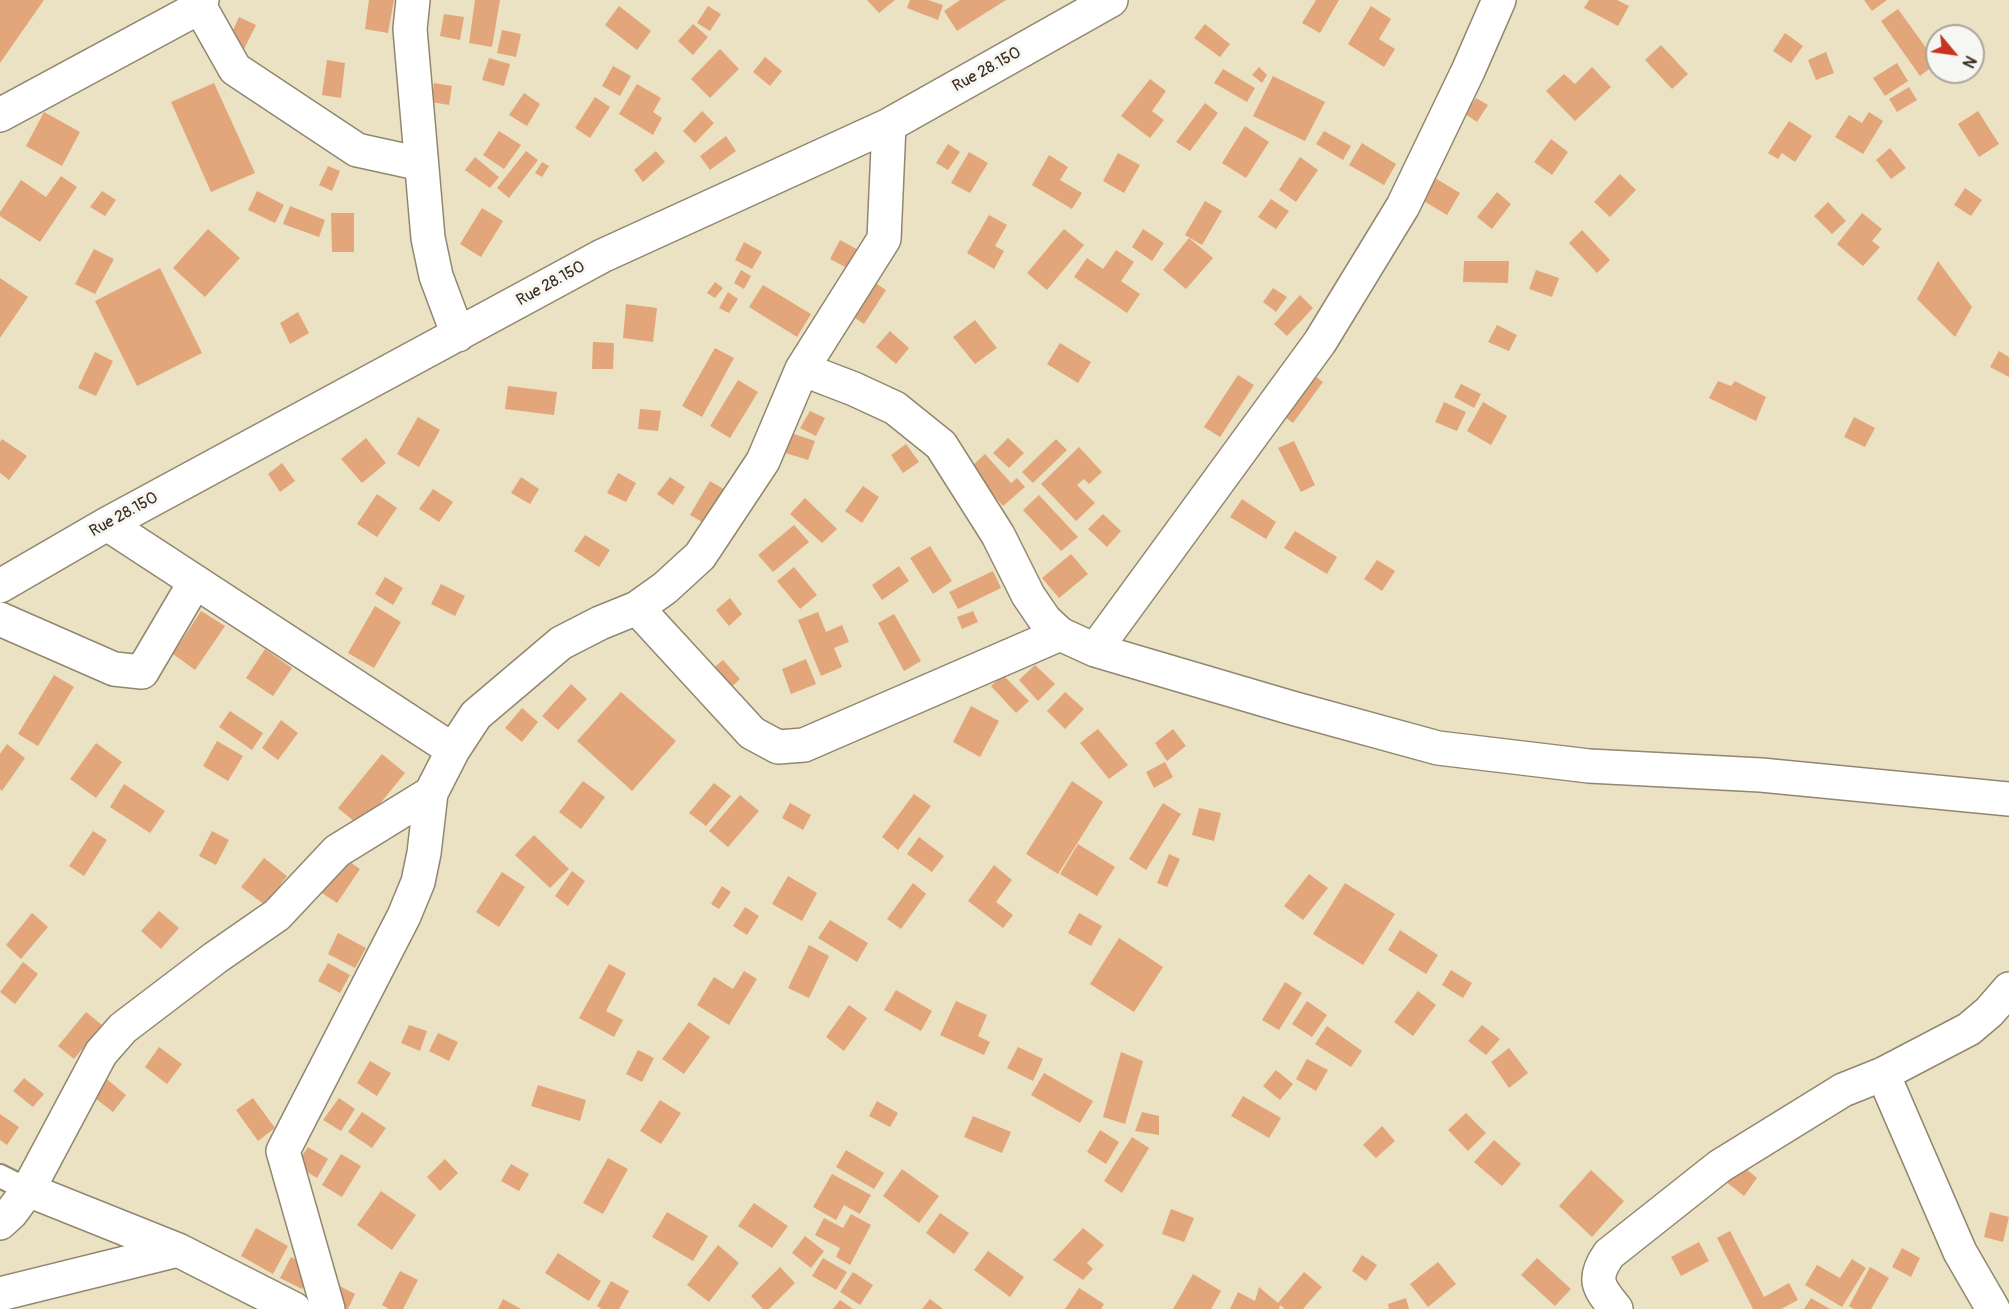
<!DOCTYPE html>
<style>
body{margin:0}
#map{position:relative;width:2009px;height:1309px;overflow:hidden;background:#eae2c2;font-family:Pangolin,sans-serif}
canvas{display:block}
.north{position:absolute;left:1925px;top:24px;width:60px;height:60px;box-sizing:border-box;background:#f6f6f2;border:2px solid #aba49d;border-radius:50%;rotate:119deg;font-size:16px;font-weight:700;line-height:24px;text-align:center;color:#3b2a1e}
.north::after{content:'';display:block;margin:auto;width:21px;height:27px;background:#c8321e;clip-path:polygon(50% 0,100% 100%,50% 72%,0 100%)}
</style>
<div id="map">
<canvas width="2009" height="1309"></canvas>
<div class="north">N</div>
</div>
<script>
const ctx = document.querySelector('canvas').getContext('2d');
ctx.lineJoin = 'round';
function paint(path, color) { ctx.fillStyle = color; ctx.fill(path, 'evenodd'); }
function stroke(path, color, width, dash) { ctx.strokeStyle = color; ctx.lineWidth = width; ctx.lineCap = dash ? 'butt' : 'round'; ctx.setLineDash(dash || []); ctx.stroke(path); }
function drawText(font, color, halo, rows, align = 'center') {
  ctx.font = font + ' Pangolin,sans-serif'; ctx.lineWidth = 6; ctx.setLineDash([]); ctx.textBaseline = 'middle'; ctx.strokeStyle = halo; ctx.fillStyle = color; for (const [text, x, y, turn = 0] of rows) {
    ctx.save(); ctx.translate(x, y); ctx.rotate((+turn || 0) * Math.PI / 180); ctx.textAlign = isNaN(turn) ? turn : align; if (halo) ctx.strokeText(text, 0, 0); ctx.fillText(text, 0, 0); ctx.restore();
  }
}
const building = new Path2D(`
 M0,0H44L0,63Z
 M369,0H394L388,33L365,29Z
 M475,0H500L492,47L469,43Z
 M867,0H895L879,13Z
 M910,0H928L943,5L938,20L907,8Z
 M960,0H1006L957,31L944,11Z
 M1316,0H1339L1320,33L1302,23Z
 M1589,0H1617L1629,6L1618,26L1584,8Z
 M1864,0H1887L1872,11Z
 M619,6L651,31L637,50L605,25Z
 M708,6L721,14L710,31L697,23Z
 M1371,6L1391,19L1379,39L1395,49L1384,67L1348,44Z
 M1898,9L1937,63L1920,76L1881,21Z
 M444,14L464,17L460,40L440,36Z
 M239,17L256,25L244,49L228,41Z
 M693,24L708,37L693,55L678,41Z
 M1205,24L1230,44L1220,57L1194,38Z
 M502,30L521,34L516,57L497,53Z
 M1785,33L1803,46L1791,63L1773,51Z
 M1661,45L1688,74L1672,89L1645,60Z
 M720,49L739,69L710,98L691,79Z
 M1826,52L1834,73L1816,80L1808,60Z
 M765,57L782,71L770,86L753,72Z
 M489,58L510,64L504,86L482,80Z
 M327,60L345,63L341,98L322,95Z
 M1897,63L1908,81L1885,96L1873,78Z
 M613,66L631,76L620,96L602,86Z
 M1259,67L1267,75L1262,83L1252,75Z
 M1592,67L1611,87L1575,121L1546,91L1564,74L1575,84Z
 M1223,69L1255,88L1247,102L1214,83Z
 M1273,76L1325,102L1305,141L1253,116Z
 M1150,79L1166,91L1152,111L1164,120L1150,138L1121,116Z
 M214,83L255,173L211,192L171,102Z
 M434,83L452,86L449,105L431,102Z
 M637,84L661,98L653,112L662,118L653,135L619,114Z
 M1909,87L1917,100L1897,112L1889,99Z
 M524,93L540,104L527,126L509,115Z
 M595,97L610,107L590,138L575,128Z
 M1476,98L1488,105L1477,122L1465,114Z
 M1205,103L1218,113L1190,151L1176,142Z
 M702,111L714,123L695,143L683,131Z
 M1978,111L1999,144L1979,157L1958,124Z
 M44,112L80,132L62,166L26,146Z
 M1869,112L1883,121L1863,154L1835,137L1849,115L1862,123Z
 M1789,121L1812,136L1795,162L1782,153L1778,159L1768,153Z
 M1245,126L1269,142L1246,178L1222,163Z
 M499,131L521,145L504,169L483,155Z
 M1324,131L1351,146L1343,160L1316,144Z
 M726,136L736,151L710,170L700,156Z
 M1551,139L1568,152L1552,175L1534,162Z
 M1362,143L1396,164L1384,185L1349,165Z
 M948,144L960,152L948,170L936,163Z
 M1890,148L1906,168L1891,179L1876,160Z
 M526,151L538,160L509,198L497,188Z
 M656,151L665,162L643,182L634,170Z
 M969,152L988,163L970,193L951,183Z
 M1118,153L1140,165L1124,193L1103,181Z
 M1049,155L1068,167L1060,180L1082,193L1072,209L1032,185Z
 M475,157L499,177L490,188L465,170Z
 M1300,157L1318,170L1296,202L1279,190Z
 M542,162L549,166L542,177L535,173Z
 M328,166L340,171L332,191L319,185Z
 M1425,172L1460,193L1447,215L1412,194Z
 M1620,174L1636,190L1610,217L1594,202Z
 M61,176L77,187L40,242L0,216V212L21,180L46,197Z
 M1965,188L1982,200L1971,216L1954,205Z
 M102,191L116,200L105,216L90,207Z
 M257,191L284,205L275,223L248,210Z
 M1497,192L1511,204L1492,229L1477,217Z
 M1271,199L1289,211L1276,229L1258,217Z
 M1205,201L1222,211L1202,245L1185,235Z
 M1828,202L1846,221L1832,234L1814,216Z
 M290,206L325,220L319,237L283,224Z
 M482,208L503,221L481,257L460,244Z
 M331,213H354V252H332Z
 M1862,213L1882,229L1872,241L1880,247L1863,266L1837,244Z
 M989,215L1007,225L995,246L1004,251L994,269L967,253Z
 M208,229L240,258L205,297L173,268Z
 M1064,229L1084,245L1047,290L1027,273Z
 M1143,229L1164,243L1152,261L1132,247Z
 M1582,230L1610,260L1597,273L1569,243Z
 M1189,238L1213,258L1186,289L1163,270Z
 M840,240L862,252L853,271L830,259Z
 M744,242L762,252L752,269L735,260Z
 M94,249L114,259L95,294L75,284Z
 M1116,250L1134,262L1121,281L1140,294L1127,313L1074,277L1087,258L1103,269Z
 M1464,261H1509L1508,283L1463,282Z
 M1938,261L1972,307L1955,337L1917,299Z
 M160,268L202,353L137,386L95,301Z
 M741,270L751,276L744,289L734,283Z
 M1536,270L1559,278L1552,297L1529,289Z
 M865,276L886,290L864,324L842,309Z
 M0,278L28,297L0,338Z
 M715,282L723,288L715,298L707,293Z
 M763,285L811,314L797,337L749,307Z
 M1273,288L1287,297L1276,312L1263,302Z
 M728,292L738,299L729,313L719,308Z
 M1300,295L1313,308L1287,336L1274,324Z
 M626,304L657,308L653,342L623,338Z
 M298,312L309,333L290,344L280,323Z
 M975,320L997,348L975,364L953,337Z
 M1497,325L1517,335L1509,351L1488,342Z
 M890,331L909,348L896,364L876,347Z
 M593,342L614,343L613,369H592Z
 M1060,343L1091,362L1078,383L1047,364Z
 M715,348L734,358L702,417L682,406Z
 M1999,351L2009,357V377L1990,367Z
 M95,352L113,361L96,396L78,388Z
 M1307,370L1323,382L1293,423L1277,411Z
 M1238,375L1254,385L1220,437L1204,427Z
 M738,380L758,392L730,438L710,426Z
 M1718,381L1731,386L1735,381L1766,397L1756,421L1709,398Z
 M1461,384L1481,394L1474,408L1454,397Z
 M508,386L557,392L554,415L505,409Z
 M1444,402L1466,412L1457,431L1435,422Z
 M1483,402L1507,416L1491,445L1467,431Z
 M640,409L661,411L658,431L638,429Z
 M810,411L825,418L816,436L800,428Z
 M418,417L440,430L419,467L397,454Z
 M1854,417L1875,428L1865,447L1844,437Z
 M773,427L815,441L808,460L766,447Z
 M366,438L386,463L362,483L341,459Z
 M1008,438L1024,453L1009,468L993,453Z
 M2,439L27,456L9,480L0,473V442Z
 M1056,439L1067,450L1033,483L1022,472Z
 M1294,441L1315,485L1301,492L1278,448Z
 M906,444L919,462L903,473L891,455Z
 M1079,447L1102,472L1089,484L1084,479L1077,485L1095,503L1076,521L1041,484Z
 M985,454L1011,483L1017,478L1025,487L1003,506L970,468Z
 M282,463L295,481L280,492L268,474Z
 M618,473L636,483L626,502L607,493Z
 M521,477L539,489L530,504L511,493Z
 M670,477L685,487L673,505L657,494Z
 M710,481L732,494L713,528L690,515Z
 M863,486L879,497L862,523L845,511Z
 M433,489L453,502L439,522L419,509Z
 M377,494L397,508L377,537L357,524Z
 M1039,495L1078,537L1061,551L1023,510Z
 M805,498L837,529L822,543L790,514Z
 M1242,499L1276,522L1266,539L1230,517Z
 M1103,514L1121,531L1107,547L1088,529Z
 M794,525L809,542L773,572L758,555Z
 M1295,531L1337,557L1327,574L1284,548Z
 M585,535L610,550L599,567L574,551Z
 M930,546L952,581L933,594L910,558Z
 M1071,554L1088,574L1059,598L1042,578Z
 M1377,560L1395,571L1382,591L1364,579Z
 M899,566L909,581L882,600L872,585Z
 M794,567L817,595L800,609L777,581Z
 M993,571L1001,588L958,609L949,592Z
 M385,577L403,588L393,605L375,594Z
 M441,584L465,596L455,616L431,604Z
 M730,598L742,614L729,626L716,610Z
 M375,606L401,622L374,668L348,653Z
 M201,611L225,626L195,670L173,654Z
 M973,611L978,622L962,629L957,617Z
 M818,612L826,632L842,625L849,642L834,648L842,667L821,676L798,620Z
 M894,614L921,661L904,671L878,623Z
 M265,649L292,668L273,696L246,678Z
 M806,659L816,684L791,694L782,669Z
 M723,660L740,679L722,696L704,676Z
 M1035,665L1055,684L1038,701L1019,680Z
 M54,675L74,687L38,746L18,734Z
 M1003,675L1029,701L1016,713L991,686Z
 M571,684L587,699L558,730L542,716Z
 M621,692L676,741L632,791L577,741Z
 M1065,692L1084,709L1065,729L1047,711Z
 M971,706L999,721L980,757L953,742Z
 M522,708L538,722L522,742L505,728Z
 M230,711L263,733L252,750L219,727Z
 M281,720L298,733L278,760L262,748Z
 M1098,729L1128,765L1109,779L1080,743Z
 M1173,729L1186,746L1167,761L1155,743Z
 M217,741L243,756L228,781L203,766Z
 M96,743L122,762L96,798L70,779Z
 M7,744L25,758L2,791L0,789V754Z
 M382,754L405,773L361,827L338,808Z
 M1165,762L1173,777L1154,788L1146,772Z
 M583,781L605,797L581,829L559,812Z
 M1072,781L1103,802L1058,874L1026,854Z
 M714,783L731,796L706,826L689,813Z
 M124,784L165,811L150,833L110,807Z
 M914,794L931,806L898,850L882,837Z
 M740,795L759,811L728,847L709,831Z
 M790,803L811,815L803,830L782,818Z
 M1163,803L1181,814L1146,870L1129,859Z
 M1199,808L1221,813L1214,841L1192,835Z
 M93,831L107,840L84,876L69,866Z
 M212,831L229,840L216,865L199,856Z
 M534,835L569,869L550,888L515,855Z
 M919,837L944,856L932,872L907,854Z
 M1078,844L1115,867L1097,896L1060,874Z
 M338,854L360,869L337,903L316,889Z
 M1169,854L1180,859L1167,887L1157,883Z
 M264,858L287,876L265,905L241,887Z
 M994,865L1012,880L996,902L1013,915L1003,928L968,901Z
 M572,871L585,881L568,906L555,896Z
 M502,872L525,887L499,927L476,912Z
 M1309,874L1328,888L1303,920L1284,906Z
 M788,876L817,893L802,921L772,904Z
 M913,883L926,894L901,929L887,919Z
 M1345,883L1395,914L1363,965L1313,934Z
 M722,886L731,892L719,909L711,904Z
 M745,907L759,916L747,935L733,926Z
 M159,911L179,928L161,949L141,931Z
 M32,913L48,927L21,959L6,945Z
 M1079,913L1102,926L1091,946L1068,933Z
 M830,920L868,943L857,962L818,938Z
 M1400,930L1438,955L1426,974L1388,950Z
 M338,933L366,948L355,968L328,954Z
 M1119,938L1163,967L1134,1012L1090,984Z
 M809,945L829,956L809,998L788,988Z
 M23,962L38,974L15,1004L0,992Z
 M328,963L350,975L340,993L318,981Z
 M609,964L626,973L606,1011L623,1020L614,1037L579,1018Z
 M1451,970L1472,983L1463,998L1442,985Z
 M744,971L757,979L729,1025L697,1005L714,977L733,989Z
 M1285,982L1302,993L1279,1030L1262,1020Z
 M896,990L932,1011L921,1031L884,1010Z
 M1418,991L1436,1005L1413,1036L1394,1022Z
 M956,1001L987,1015L978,1036L990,1042L984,1055L940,1035Z
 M1307,1001L1327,1015L1312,1037L1292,1024Z
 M849,1005L867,1018L844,1051L826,1037Z
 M86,1012L102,1025L74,1059L58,1046Z
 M689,1022L710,1037L684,1074L662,1059Z
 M409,1025L427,1031L420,1051L401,1043Z
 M1482,1025L1500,1039L1486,1055L1468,1041Z
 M1327,1026L1362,1051L1351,1067L1315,1044Z
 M438,1033L458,1042L449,1061L429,1051Z
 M159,1047L182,1064L167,1084L145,1067Z
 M1018,1047L1043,1059L1033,1081L1007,1068Z
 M1509,1048L1528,1073L1509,1088L1491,1062Z
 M638,1050L654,1058L642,1082L626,1074Z
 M1121,1052L1143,1061L1125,1124L1103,1117Z
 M1307,1059L1328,1070L1316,1091L1296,1079Z
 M370,1061L391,1073L377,1096L357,1083Z
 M1276,1070L1293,1084L1280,1100L1263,1086Z
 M98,1072L126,1095L113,1112L83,1089Z
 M1044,1073L1093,1101L1080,1123L1031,1095Z
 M24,1078L44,1094L33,1107L13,1091Z
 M538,1085L586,1100L580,1121L531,1106Z
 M1243,1096L1281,1118L1269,1138L1231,1116Z
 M253,1098L275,1128L258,1141L236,1110Z
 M339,1098L355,1109L341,1131L323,1120Z
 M660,1100L681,1113L661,1144L640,1131Z
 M877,1101L898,1113L890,1127L869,1116Z
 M362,1112L386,1128L372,1148L348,1132Z
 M1142,1112L1159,1116V1135L1135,1131Z
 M1466,1113L1486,1133L1468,1151L1448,1130Z
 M0,1114L19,1127L7,1145L0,1140Z
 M973,1116L1011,1132L1002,1153L964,1137Z
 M1382,1126L1395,1141L1376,1158L1363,1145Z
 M1100,1130L1119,1142L1106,1164L1087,1152Z
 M1132,1137L1149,1148L1122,1193L1104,1181Z
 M1494,1140L1521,1164L1502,1186L1474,1162Z
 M308,1147L328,1159L317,1178L296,1165Z
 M846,1150L884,1173L874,1189L836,1167Z
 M341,1154L361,1166L342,1197L322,1185Z
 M608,1158L628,1169L603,1214L583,1203Z
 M445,1159L458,1173L440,1191L427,1177Z
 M1739,1163L1757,1178L1744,1196L1725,1181Z
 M511,1164L529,1174L519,1191L501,1181Z
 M902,1169L939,1196L919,1223L883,1196Z
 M1591,1170L1624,1201L1592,1237L1559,1206Z
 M832,1174L871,1195L860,1214L844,1205L836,1220L813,1207Z
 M381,1191L416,1215L392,1250L357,1225Z
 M754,1203L788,1226L772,1248L738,1226Z
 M1171,1209L1194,1218L1184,1242L1162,1234Z
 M667,1212L708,1236L693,1261L652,1237Z
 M1990,1212L2009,1217L2003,1242L1984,1237Z
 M940,1213L969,1233L954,1254L926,1233Z
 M851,1214L871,1225L850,1265L836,1257L840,1248L815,1235L824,1218L843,1228Z
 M256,1228L288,1246L273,1274L241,1256Z
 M1083,1228L1104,1245L1087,1263L1093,1269L1083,1280L1053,1260Z
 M1730,1231L1764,1297L1789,1283L1798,1300L1781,1309H1753L1717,1238Z
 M805,1236L824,1251L811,1268L792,1253Z
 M1699,1242L1709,1261L1681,1276L1671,1257Z
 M718,1245L739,1263L709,1302L687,1285Z
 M1902,1248L1920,1258L1911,1277L1892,1267Z
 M988,1251L1024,1277L1010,1297L974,1270Z
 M558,1253L601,1281L589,1301L545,1273Z
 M1362,1255L1377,1265L1366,1281L1352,1271Z
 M291,1257L313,1269L302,1289L280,1278Z
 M823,1258L847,1272L836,1290L812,1276Z
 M1537,1258L1571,1289L1555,1306L1521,1275Z
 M1852,1259L1866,1268L1842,1307L1805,1285L1817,1265L1840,1278Z
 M1438,1262L1456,1284L1428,1307L1410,1284Z
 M780,1267L795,1283L769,1309H763L751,1296Z
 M1870,1267L1889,1278L1871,1309H1854L1849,1306Z
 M400,1271L418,1280L403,1309H389L382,1305Z
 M853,1272L873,1285L860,1305L840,1292Z
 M1304,1272L1322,1287L1303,1309H1285L1280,1305L1279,1309H1230L1238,1292L1255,1301L1259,1287L1278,1303Z
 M1193,1274L1221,1291L1211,1309H1173Z
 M611,1281L629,1291L619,1309H602L597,1306Z
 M332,1282L355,1294L348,1309H338Z
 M1079,1288L1104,1304L1101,1309H1065Z
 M1406,1298L1409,1309H1389L1388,1304Z
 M1811,1298L1830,1309H1804Z
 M503,1299L521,1309H498Z
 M930,1299L943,1309H922Z
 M840,1300L853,1309H833Z`);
const service = new Path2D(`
 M0,1176L28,1190`);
const minor = new Path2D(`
 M202,0L200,7L235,69L357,150L421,164
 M413,0L410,29L428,238L436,276L458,335
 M0,115L200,7
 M802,369L854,389L895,408L941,445L998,535L1028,595L1045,620L1060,634L1095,650L1292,708L1438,748L1589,766L1761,775L2009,799
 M107,524L453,750
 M0,586L107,524L602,256L889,125L1111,0
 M637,608L752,733L778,747L804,745L1060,634
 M0,619L114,669L142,672L195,582
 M1095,650L1320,342L1403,206L1468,71L1499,0
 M1883,1074L1960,1252L1993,1309
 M28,1190L178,1250
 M0,1223L11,1213L28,1190L101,1053L123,1028L215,958L277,915L337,851L431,793
 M0,1294L178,1250L294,1309
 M328,1309L283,1151L404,916L418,882L424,853L431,793L453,750L476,715L561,643L600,623L637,608L665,588L700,556L763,461L802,369L884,239L889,125
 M1616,1309C1599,1288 1591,1280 1609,1254L1720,1166L1843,1090L1883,1074L1969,1029L1989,1012L2009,989`);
const streetNames = [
 ["Rue 28.150",987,70,-29],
 ["Rue 28.150",551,284,-29],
 ["Rue 28.150",124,515,-29]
];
paint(building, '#e3a67b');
stroke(service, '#928670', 26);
stroke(minor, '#928670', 36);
stroke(service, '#fff', 22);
stroke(minor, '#fff', 33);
drawText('16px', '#3b2a1e', '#f6f6f2', streetNames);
</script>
